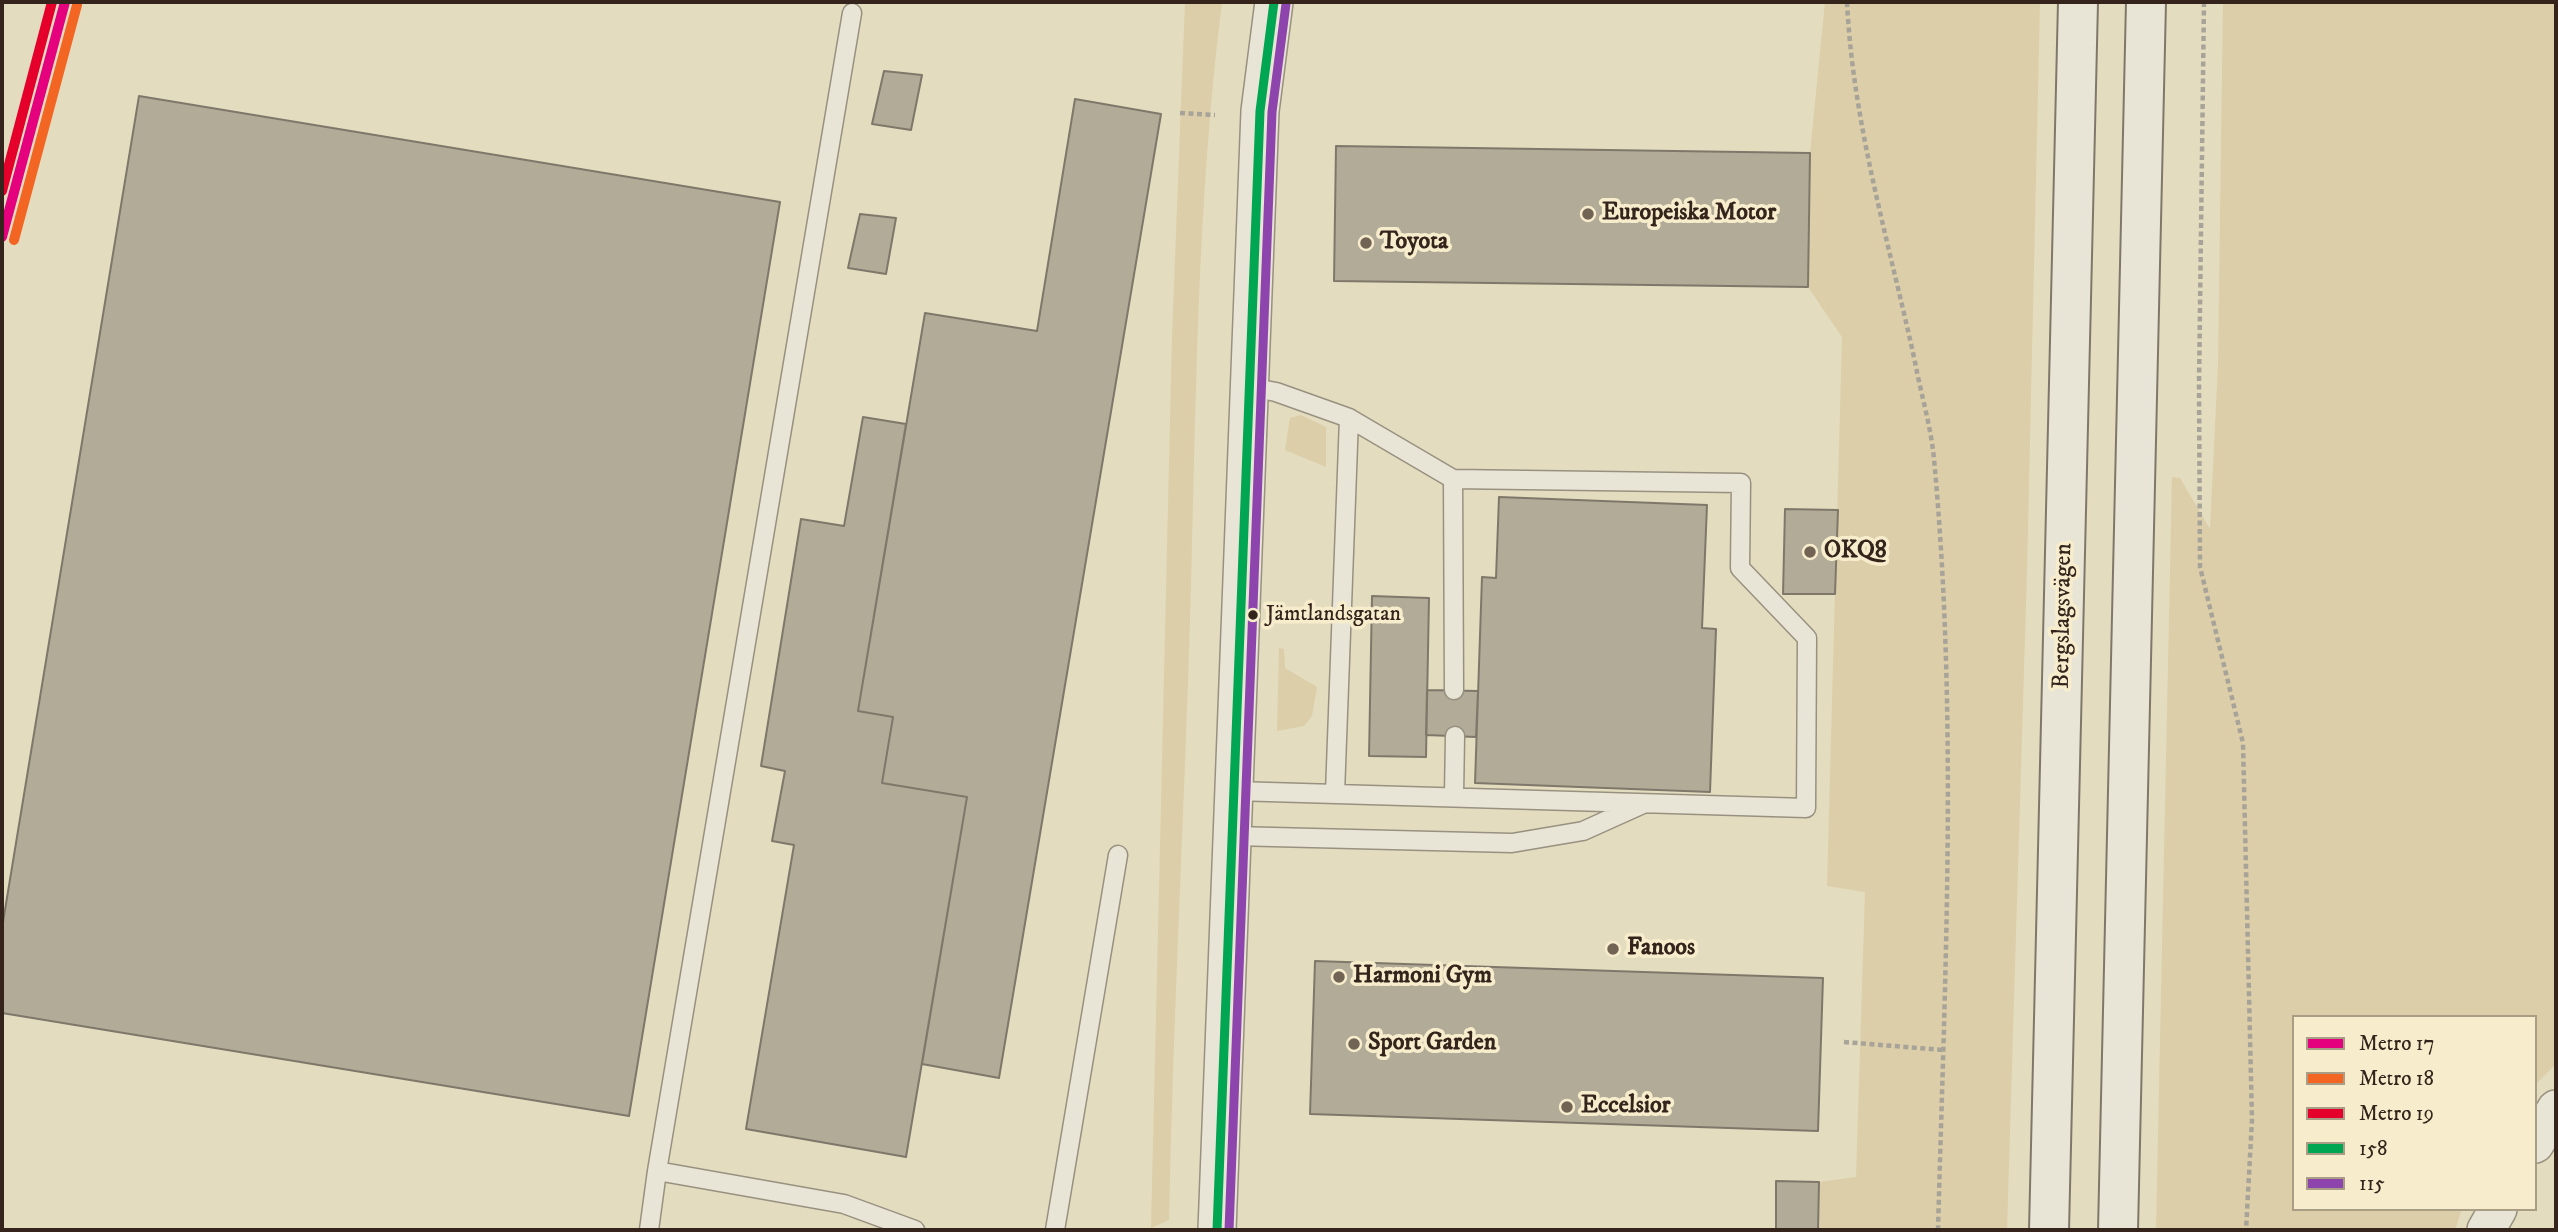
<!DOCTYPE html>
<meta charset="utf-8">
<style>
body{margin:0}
#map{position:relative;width:2558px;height:1232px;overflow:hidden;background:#e4dcbf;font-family:"IM FELL DW Pica",serif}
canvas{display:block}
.frame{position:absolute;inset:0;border:4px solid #34241c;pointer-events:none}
.legend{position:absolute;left:2292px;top:1015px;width:245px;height:196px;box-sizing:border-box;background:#f7edcc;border:2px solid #a99d86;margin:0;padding:9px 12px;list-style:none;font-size:21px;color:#34241c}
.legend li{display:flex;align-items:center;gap:14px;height:35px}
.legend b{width:35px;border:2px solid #a99d86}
</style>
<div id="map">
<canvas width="2558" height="1232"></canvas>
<div class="frame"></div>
<ul class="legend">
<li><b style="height:9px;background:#e5007d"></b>Metro 17</li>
<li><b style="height:9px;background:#f26522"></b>Metro 18</li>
<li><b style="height:9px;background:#e4002b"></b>Metro 19</li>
<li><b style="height:9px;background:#00a651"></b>158</li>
<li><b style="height:9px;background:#8e44ad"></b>115</li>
</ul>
</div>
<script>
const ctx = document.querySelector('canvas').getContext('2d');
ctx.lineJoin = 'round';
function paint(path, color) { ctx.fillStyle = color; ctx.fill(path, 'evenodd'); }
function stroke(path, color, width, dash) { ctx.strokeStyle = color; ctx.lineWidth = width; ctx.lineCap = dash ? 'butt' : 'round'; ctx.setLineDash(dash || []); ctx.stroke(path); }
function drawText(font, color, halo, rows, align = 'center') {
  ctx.font = font + ' "IM FELL DW Pica",serif'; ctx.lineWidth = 7; ctx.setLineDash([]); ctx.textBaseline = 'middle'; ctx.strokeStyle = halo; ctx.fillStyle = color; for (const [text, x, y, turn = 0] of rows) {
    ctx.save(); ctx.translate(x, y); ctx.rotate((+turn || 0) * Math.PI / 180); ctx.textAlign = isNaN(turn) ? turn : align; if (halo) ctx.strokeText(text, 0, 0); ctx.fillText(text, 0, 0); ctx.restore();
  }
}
const green = new Path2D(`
 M1185,2H1222C1196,207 1196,413 1190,619C1184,820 1173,1019 1169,1220L1151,1228L1172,337Z
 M1825,2H2040L2027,571L2007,1230H1818L1819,1182L1856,1177L1865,892L1827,886L1842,337L1808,287L1810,153Z
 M2223,2H2556V1064L2535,1085V1017H2294V1209H2462L2455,1230H2156L2172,477L2180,478L2210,529L2218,365Z
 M1301,415L1326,427V467L1285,450L1290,418Z
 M1279,648L1284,649L1285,668L1317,687L1312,716L1304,726L1277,731Z`);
const building = new Path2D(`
 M884,71L922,75L911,130L872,124Z
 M139,96L780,202L629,1116L2,1013V928Z
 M1075,99L1161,114L999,1078L922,1064L967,797L882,783L893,717L858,711L925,313L1037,331Z
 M1336,146L1810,153L1808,287L1334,281Z
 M860,214L896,218L886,274L848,268Z
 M863,417L906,424L858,711L893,717L882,783L967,797L906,1157L746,1129L794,845L772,841L785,771L761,766L801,519L844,526Z
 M1499,497L1707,505L1702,628L1716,629L1710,792L1475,783L1482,577L1496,578Z
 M1785,509L1838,510L1835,594H1783Z
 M1372,596L1429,598L1426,757L1369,756Z
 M1427,690L1478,691L1476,737L1426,735Z
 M1315,961L1823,978L1818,1131L1310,1114Z
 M1776,1181L1819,1182L1818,1230H1776Z`);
const path = new Path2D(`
 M1847,2C1853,125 1889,242 1915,362C1921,394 1931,427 1934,459C1958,716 1945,973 1938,1230
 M2204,2L2199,385L2200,567L2243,743L2252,1120L2246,1230
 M1180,113L1215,115
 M1844,1042L1943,1050`);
const service = new Path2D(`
 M852,13L657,1171L844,1204L915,1230
 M1250,387L1276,392L1349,418L1335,793
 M1453,479L1454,690
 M1235,791L1806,808L1807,638L1740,568L1741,483L1453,479L1349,418
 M1454,795L1455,736
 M1233,836L1512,843L1583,831L1643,804
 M649,1230L657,1171
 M1055,1230L1118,855`);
const minor = new Path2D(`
 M2535,1144L2556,1109
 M1217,1230L1260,111L1274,2
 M2486,1230L2498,1209`);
const secondary = new Path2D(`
 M2049,1230L2078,2
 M2118,1230L2146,2`);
const bus1 = new Path2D(`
 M1217,1230L1260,111L1274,2`);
const bus2 = new Path2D(`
 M1229,1230L1272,112L1286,4`);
const metro1 = new Path2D(`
 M2,237L65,2`);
const metro2 = new Path2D(`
 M14,240L77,5`);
const metro3 = new Path2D(`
 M2,191L52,2`);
const markers = [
 [1588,214,7,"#726455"],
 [1366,243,7,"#726455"],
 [1810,552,7,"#726455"],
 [1253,615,6,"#34241c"],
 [1613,949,7,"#726455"],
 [1339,977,7,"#726455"],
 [1354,1044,7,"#726455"],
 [1567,1107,7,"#726455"]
];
const busNames = [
 ["Jämtlandsgatan",1266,615]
];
const poiNames = [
 ["Europeiska Motor",1602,214],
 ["Toyota",1380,243],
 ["OKQ8",1824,552],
 ["Fanoos",1627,949],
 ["Harmoni Gym",1353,977],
 ["Sport Garden",1368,1044],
 ["Eccelsior",1581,1107]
];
const streetNames = [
 ["Bergslagsvägen",2064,616,-89]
];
paint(green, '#dbcea9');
paint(building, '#b1ab98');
stroke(building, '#7f786a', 2);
stroke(service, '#989180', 21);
stroke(minor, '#989180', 40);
stroke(secondary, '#7f786a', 42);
stroke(path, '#a8a398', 4.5, [5, 3.5]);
stroke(service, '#e8e4d6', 18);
stroke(minor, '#e8e4d6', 37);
stroke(secondary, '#e8e4d6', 38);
stroke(bus1, '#00a651', 9);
stroke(bus2, '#8e44ad', 9);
stroke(metro1, '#e5007d', 10);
stroke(metro2, '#f26522', 10);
stroke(metro3, '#e4002b', 10);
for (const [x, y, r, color] of markers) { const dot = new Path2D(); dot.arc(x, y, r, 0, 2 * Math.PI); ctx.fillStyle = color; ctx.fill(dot); stroke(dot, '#f7edcc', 2.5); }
drawText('22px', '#34241c', '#f7edcc', busNames, 'left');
drawText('bold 24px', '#34241c', '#f7edcc', poiNames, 'left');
drawText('24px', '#34241c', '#f7edcc', streetNames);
</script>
